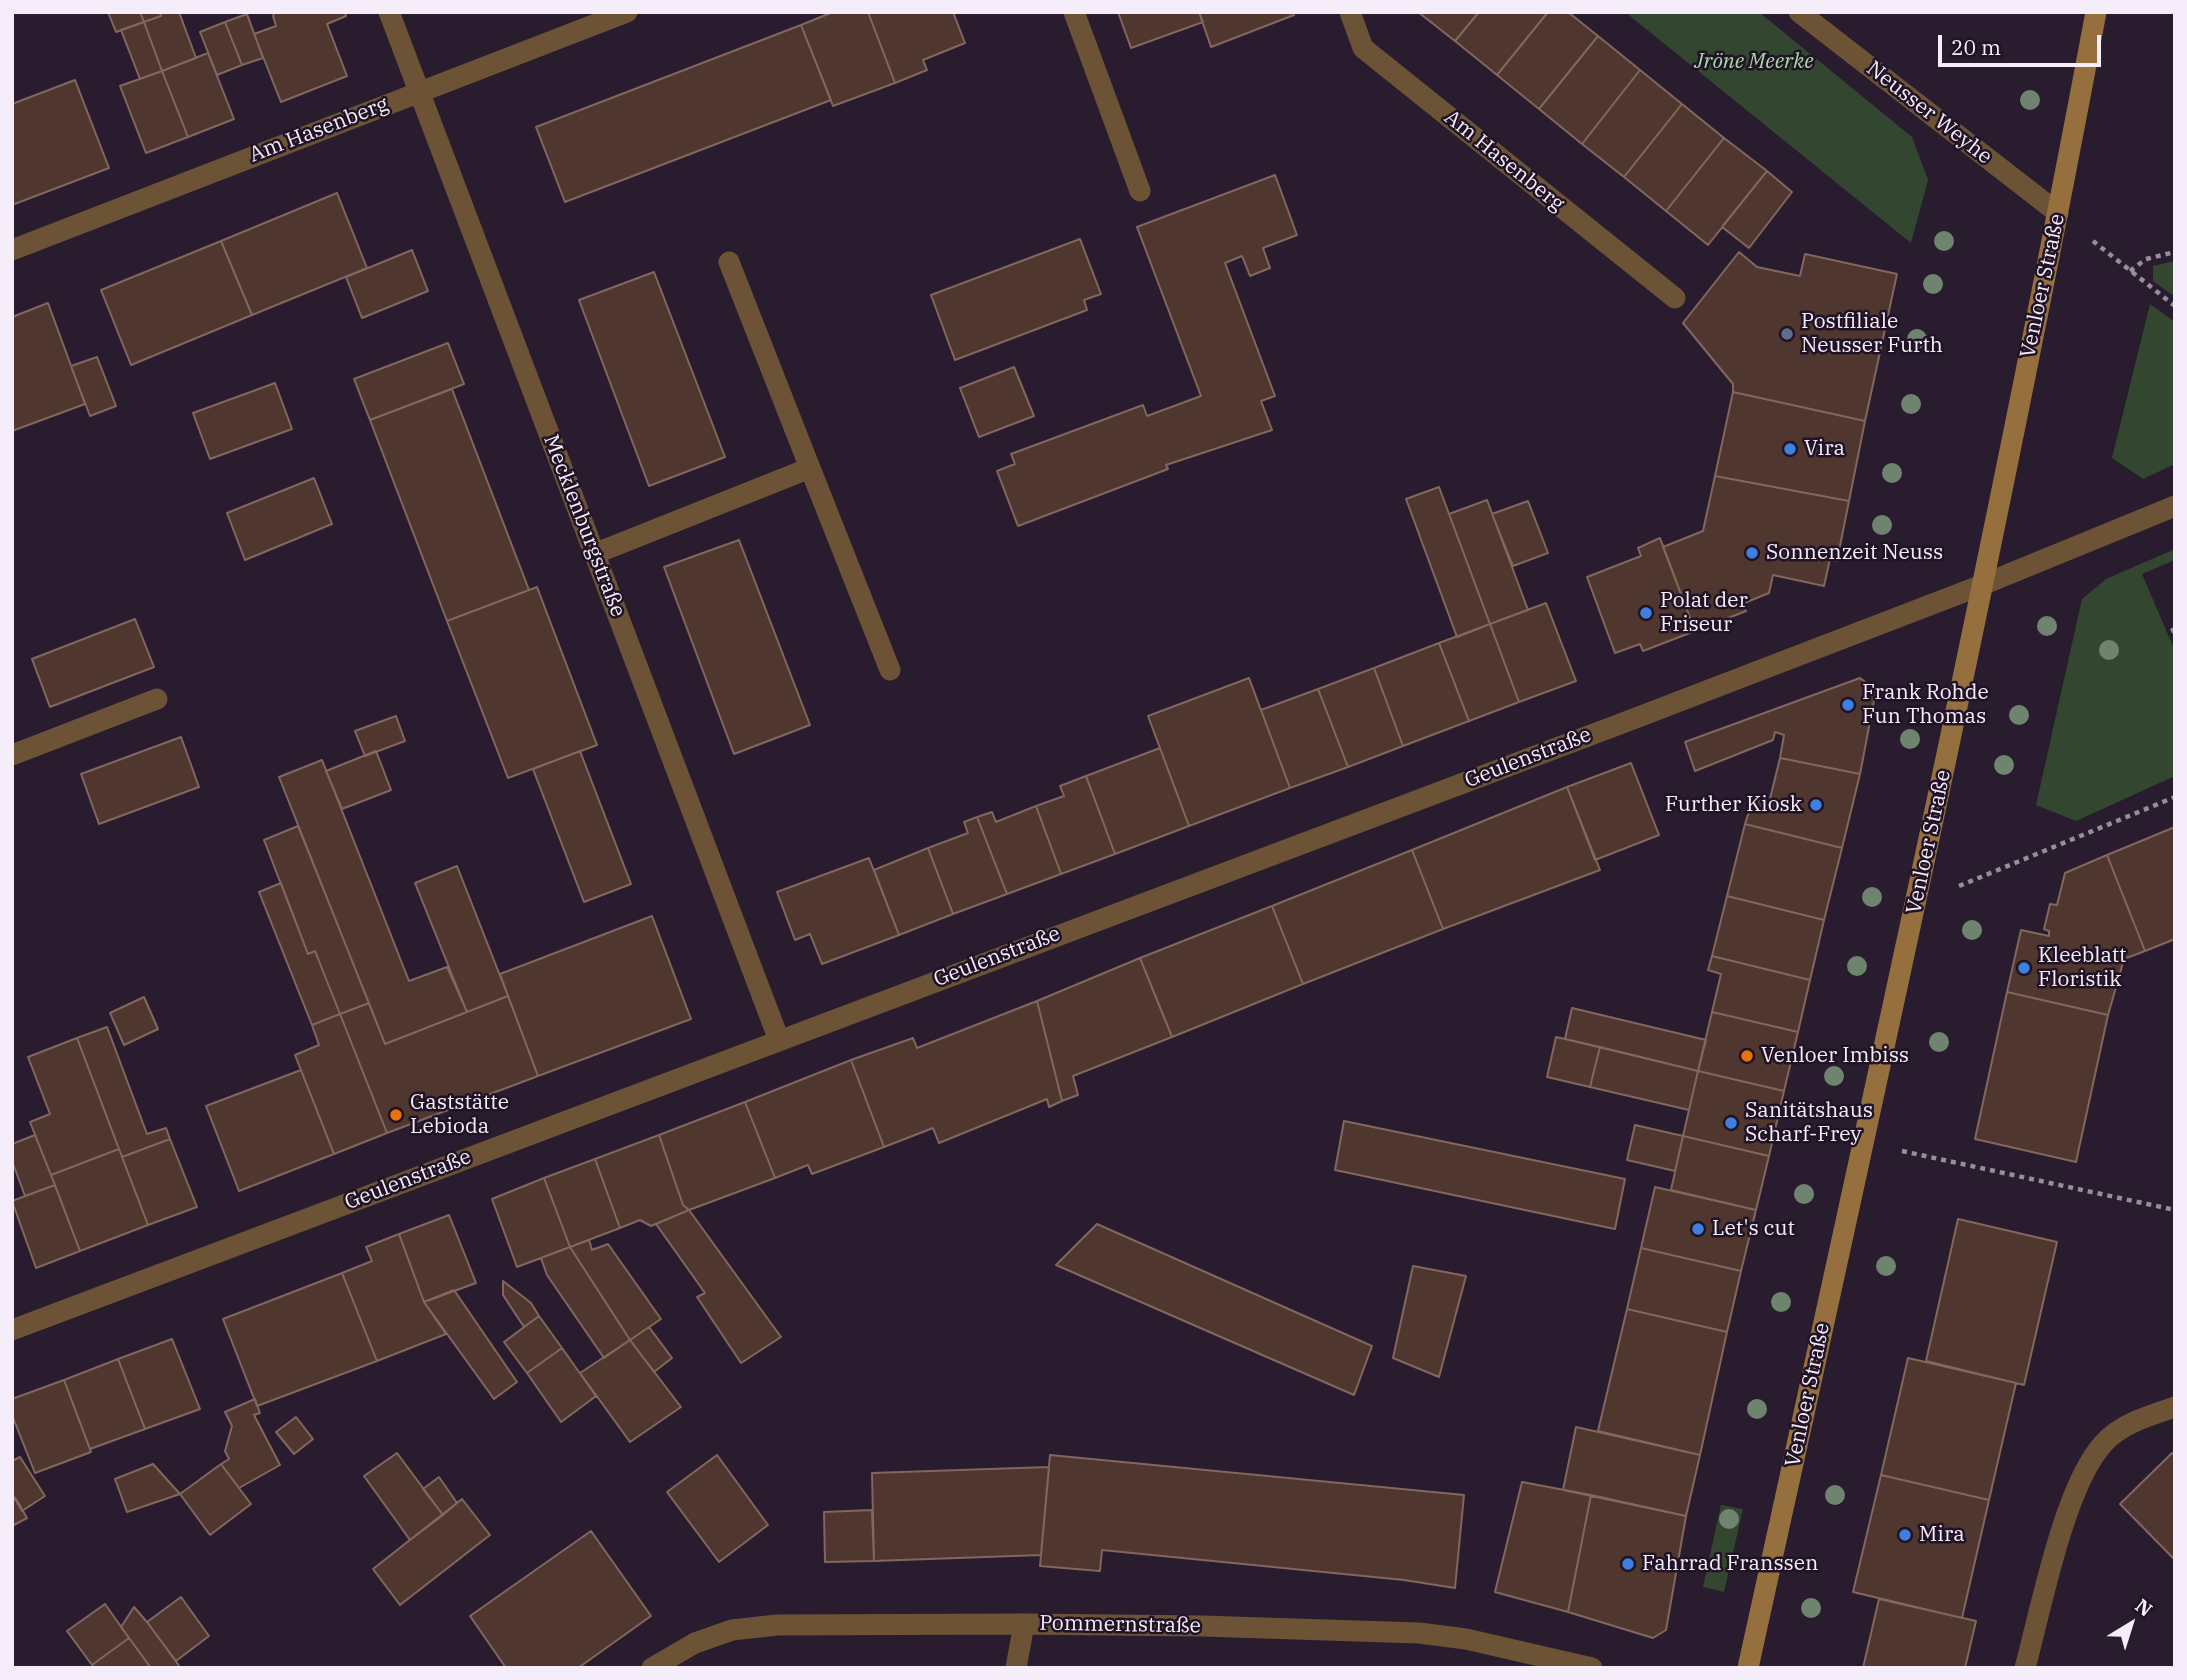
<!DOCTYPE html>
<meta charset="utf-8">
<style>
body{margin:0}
#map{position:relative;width:2187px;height:1680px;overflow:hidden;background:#291c2f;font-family:"IBM Plex Serif",serif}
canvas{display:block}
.frame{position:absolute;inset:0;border:14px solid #f6edfa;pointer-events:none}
.north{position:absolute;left:2096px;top:1589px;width:70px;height:70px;-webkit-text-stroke:5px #201325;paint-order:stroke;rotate:38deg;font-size:19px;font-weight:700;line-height:28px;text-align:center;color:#f6edfa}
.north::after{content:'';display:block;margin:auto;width:24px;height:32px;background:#f6edfa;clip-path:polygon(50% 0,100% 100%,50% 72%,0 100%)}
.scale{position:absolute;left:1938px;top:35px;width:163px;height:32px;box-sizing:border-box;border:4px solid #f6edfa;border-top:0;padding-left:9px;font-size:21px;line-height:24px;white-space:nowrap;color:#f6edfa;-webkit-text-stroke:5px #201325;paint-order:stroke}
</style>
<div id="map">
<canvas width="2187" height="1680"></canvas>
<div class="frame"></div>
<div class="north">N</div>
<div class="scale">20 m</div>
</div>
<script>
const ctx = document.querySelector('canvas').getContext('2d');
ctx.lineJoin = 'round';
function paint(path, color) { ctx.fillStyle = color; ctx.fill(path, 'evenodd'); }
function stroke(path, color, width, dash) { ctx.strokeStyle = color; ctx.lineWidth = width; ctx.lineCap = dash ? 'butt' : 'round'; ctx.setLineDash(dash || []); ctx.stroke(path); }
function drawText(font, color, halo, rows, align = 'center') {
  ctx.font = font + ' "IBM Plex Serif",serif'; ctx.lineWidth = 5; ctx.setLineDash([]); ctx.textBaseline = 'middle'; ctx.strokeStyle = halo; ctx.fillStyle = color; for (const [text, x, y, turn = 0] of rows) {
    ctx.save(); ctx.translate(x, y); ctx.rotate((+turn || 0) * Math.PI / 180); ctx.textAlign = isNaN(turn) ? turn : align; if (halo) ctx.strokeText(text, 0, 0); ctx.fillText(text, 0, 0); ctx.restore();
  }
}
const green = new Path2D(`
 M1625,12H1759L1912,137L1928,180L1911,243Z
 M2175,261V297L2153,281V266Z
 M2150,304L2175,322V464L2143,479L2112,458Z
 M2175,549V560L2142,574L2175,651V776L2076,821L2036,805L2082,599L2106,579Z
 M1721,1505L1743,1509L1724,1592L1703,1587Z`);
const building = new Path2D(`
 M108,12H140L144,22L116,32Z
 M140,12H160L161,16L144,22Z
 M160,12H179L196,58L162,71L144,22L161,16Z
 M275,12H345L346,16L327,24L347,76L281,102L254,34L276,26L273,16Z
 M833,12H868L895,83L833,106L801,25Z
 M868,12H953L965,43L923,60L927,70L895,83Z
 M1118,12H1199L1203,22L1131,48Z
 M1199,12H1293L1294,15L1211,47Z
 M1418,12H1479L1455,41Z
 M1479,12H1548L1497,75L1455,41Z
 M1548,12H1568L1598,36L1539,109L1497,75Z
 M247,14L263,58L242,65L225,22Z
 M144,22L162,71L140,79L121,30Z
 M225,22L242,65L217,75L200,32Z
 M801,25L831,100L565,202L536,127Z
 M1598,36L1640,70L1582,144L1539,109Z
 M208,53L234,119L188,137L162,71Z
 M1640,70L1682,104L1624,177L1582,144Z
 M162,71L188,137L146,153L120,86Z
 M75,80L109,168L12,205V104Z
 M1682,104L1724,138L1666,211L1624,177Z
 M1724,138L1767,171L1708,245L1666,211Z
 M1767,171L1792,192L1749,248L1722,227Z
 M1275,175L1297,235L1263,248L1270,268L1250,276L1242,256L1225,263L1275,396L1261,401L1272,430L1166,465L1168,469L1018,526L997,471L1015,464L1011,454L1143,405L1147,416L1201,396L1137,227Z
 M337,193L367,268L252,315L221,241Z
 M1080,239L1101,294L1084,300L1087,310L955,360L931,295Z
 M221,241L252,315L131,365L101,290Z
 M412,250L428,291L362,318L346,277Z
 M1739,252L1757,267L1800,276L1805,254L1897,274L1865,421L1733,392V384L1683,323Z
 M654,272L725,457L649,486L579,300Z
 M48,303L85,404L12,431V317Z
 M448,343L464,384L370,420L354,379Z
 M97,357L116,406L90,416L71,366Z
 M1014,367L1034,416L979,437L960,388Z
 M275,383L292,429L210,459L193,413Z
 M452,389L529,590L447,621L370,420Z
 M1733,392L1865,421L1849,501L1715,476Z
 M1715,476L1849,501L1837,561L1830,559L1824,586L1773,575L1769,593L1742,604L1746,611L1695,631L1663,547L1703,531Z
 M314,478L332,524L245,560L227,513Z
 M1439,487L1490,624L1457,637L1406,499Z
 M1487,500L1528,610L1490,624L1449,514Z
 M1528,501L1548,553L1513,566L1492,514Z
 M1660,538L1695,631L1643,651L1640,644L1615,653L1587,577L1641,556L1638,548Z
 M739,540L810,725L734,754L664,567Z
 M537,587L597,745L508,778L447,621Z
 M1546,603L1576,681L1519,702L1490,624Z
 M135,619L154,667L50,707L32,659Z
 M1490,624L1519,702L1469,721L1439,643Z
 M1439,643L1469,721L1403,746L1374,668Z
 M1374,668L1403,746L1348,767L1318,689Z
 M1249,678L1290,788L1189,826L1148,716Z
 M1860,678L1876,690L1860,774L1780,758L1784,735L1775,732L1773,740L1695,771L1685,742Z
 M1318,689L1348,767L1290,788L1261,710Z
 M396,716L405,741L365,756L355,731Z
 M181,737L199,787L99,824L81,774Z
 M1160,748L1189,826L1115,854L1086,776Z
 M376,751L391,790L342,809L326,771Z
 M580,751L631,884L584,902L533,769Z
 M1780,758L1860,774L1842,848L1745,824L1753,799L1769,803Z
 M322,760L409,981L447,967L467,1012L385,1044L279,777Z
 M1631,763L1659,835L1595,860L1567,787Z
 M1086,776L1115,854L1061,874L1036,806L1064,796L1060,786Z
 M1567,787L1600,870L1443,929L1412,850Z
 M1036,806L1061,874L1007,894L977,817L992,812L996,822Z
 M977,817L1007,894L953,914L928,848L968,833L964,822Z
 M1745,824L1842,848L1824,920L1727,896Z
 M298,826L369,1003L340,1014L315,951L308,954L264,840Z
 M2175,827V939L2145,951L2107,855Z
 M928,848L953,914L899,935L874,870Z
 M1412,850L1443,929L1303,984L1272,906Z
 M2107,855L2145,951L2124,959L2108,1015L2007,992L2021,930L2049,936V931L2044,929L2050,904L2057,905L2065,873Z
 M869,858L899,935L822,964L810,934L795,940L777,892Z
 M457,866L508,996L467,1012L415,883Z
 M281,883L308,954L315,951L340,1014L312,1025L259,892Z
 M1727,896L1824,920L1810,980L1712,956Z
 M1272,906L1303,984L1172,1037L1140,958Z
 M652,916L691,1019L538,1076L500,974Z
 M1712,956L1810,980L1798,1032L1712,1012L1721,974L1708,970Z
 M1140,958L1172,1037L1073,1076L1078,1095L1062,1101L1037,1001Z
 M2007,992L2108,1015L2076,1162L1975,1139Z
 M508,996L538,1076L387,1133L340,1014L369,1003L385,1044Z
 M144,997L158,1029L124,1045L110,1013Z
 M1037,1001L1062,1101L1049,1107L1047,1099L939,1143L933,1128L884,1147L851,1060L913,1038L917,1048Z
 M1572,1008L1706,1040L1698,1071L1565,1039Z
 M1712,1012L1798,1032L1784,1091L1698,1071Z
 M340,1014L387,1133L334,1154L295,1055L319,1045L312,1025Z
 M107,1027L147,1134L166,1128L170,1139L122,1157L77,1038Z
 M1556,1037L1600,1047L1590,1087L1547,1077Z
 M77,1038L119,1149L51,1175L30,1122L50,1114L28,1057Z
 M1600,1047L1698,1071L1689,1110L1590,1087Z
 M851,1060L884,1147L812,1174L808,1165L775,1178L745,1102Z
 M301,1070L334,1154L239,1191L206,1106Z
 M1698,1071L1784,1091L1769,1156L1683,1136Z
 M745,1102L775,1178L689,1210L683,1205L659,1135Z
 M1344,1121L1625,1179L1615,1229L1335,1170Z
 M1635,1125L1683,1136L1675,1171L1627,1160Z
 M35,1135L55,1185L25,1196L12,1161V1144Z
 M659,1135L683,1205L689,1210L651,1226L640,1220L620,1228L595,1159Z
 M1683,1136L1769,1156L1756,1210L1671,1190Z
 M170,1139L197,1207L148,1225L122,1157Z
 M119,1149L148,1225L80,1251L51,1175Z
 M595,1159L620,1228L570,1247L544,1178Z
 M544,1178L570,1247L517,1267L492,1199Z
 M55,1185L80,1251L36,1268L12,1201Z
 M1655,1187L1756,1210L1741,1271L1641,1248Z
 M689,1210L781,1337L741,1363L697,1297L705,1293L656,1224Z
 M449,1215L476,1283L424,1302L399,1234Z
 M1958,1219L2057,1242L2024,1385L1926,1361Z
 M1097,1224L1372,1346L1354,1395L1056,1265Z
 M399,1234L424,1302L446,1334L377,1361L342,1273L372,1261L366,1247Z
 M589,1240L592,1250L608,1244L661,1319L630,1340L570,1247Z
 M570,1247L630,1340L604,1358L547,1275L541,1258Z
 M1641,1248L1741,1271L1727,1332L1627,1309Z
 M1413,1266L1466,1276L1439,1377L1393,1358Z
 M342,1273L377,1361L257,1406L223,1319Z
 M503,1281L531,1303L539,1316L524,1327L503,1295Z
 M454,1290L517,1382L494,1399L424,1302Z
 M1627,1309L1727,1332L1700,1455L1598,1431Z
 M539,1316L562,1348L527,1373L504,1342Z
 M649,1327L672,1358L654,1372L630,1340Z
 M172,1339L200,1409L145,1429L118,1359Z
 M630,1340L681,1407L630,1442L580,1373Z
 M562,1348L596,1396L561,1422L527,1373Z
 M1908,1358L2016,1383L1989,1500L1881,1475Z
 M118,1359L145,1429L90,1449L64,1380Z
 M64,1380L91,1452L35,1473L12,1415V1399Z
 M255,1399L260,1413L254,1415L280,1465L239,1488L221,1464L229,1459L225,1451L232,1426L225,1412Z
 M296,1417L313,1439L294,1454L276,1432Z
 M1576,1427L1700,1455L1686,1516L1563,1490Z
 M397,1453L443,1515L410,1540L364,1476Z
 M2172,1453L2175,1456V1560L2120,1504Z
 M717,1455L768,1525L719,1562L667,1492Z
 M1050,1455L1464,1495L1455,1588L1404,1580L1102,1550L1100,1571L1040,1566Z
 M20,1457L45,1496L22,1511L12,1493V1461Z
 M153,1464L180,1494L127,1512L115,1479Z
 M221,1464L251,1504L210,1535L180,1494Z
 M1049,1467L1041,1555L874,1561L872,1473Z
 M1881,1475L1989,1500L1962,1618L1853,1592Z
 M439,1477L457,1503L443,1515L423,1489Z
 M1522,1482L1591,1495L1568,1612L1495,1592Z
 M1591,1495L1686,1516L1666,1630L1653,1638L1568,1612Z
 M16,1499L27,1518L12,1526V1501Z
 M462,1499L490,1535L400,1605L373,1569Z
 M872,1510L874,1561L825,1562L824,1512Z
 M591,1531L651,1616L578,1668H506L470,1616Z
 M181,1597L209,1636L176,1661L147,1622Z
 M1879,1599L1976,1621L1965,1668H1863Z
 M105,1604L129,1638L92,1665L67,1631Z
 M134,1607L147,1622L180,1667L151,1668L121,1627Z
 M129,1638L151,1668H94L92,1665Z`);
const path = new Path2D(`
 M2093,241L2175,306
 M2130,271L2146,259L2175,252
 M2172,628L2175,634
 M1959,886L2175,797
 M1902,1151L2175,1210`);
const lane = new Path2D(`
 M1350,12L1363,48L1675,298
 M810,468L890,670
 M594,554L810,468L729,262
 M12,755L157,699`);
const street = new Path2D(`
 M389,12L779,1040
 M1074,12L1140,191
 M1799,12L2058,213
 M12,250L627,12
 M12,1330L1628,721L1982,585L2175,506
 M652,1668L695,1643L732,1630L777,1625L1024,1624L1202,1626L1419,1633L1466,1639L1592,1668
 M1016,1668L1024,1624
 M2025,1668C2041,1609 2064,1487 2103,1444C2120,1424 2151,1415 2175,1407`);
const secondary = new Path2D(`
 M1748,1668C1869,1117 1992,567 2096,12`);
const trees = [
 [2030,100],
 [1944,241],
 [1933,284],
 [1917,339],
 [1911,404],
 [1892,473],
 [1882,525],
 [2047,626],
 [2109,650],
 [2019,715],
 [1910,739],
 [2004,765],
 [1872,897],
 [1972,930],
 [1857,966],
 [1939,1042],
 [1834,1076],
 [1804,1194],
 [1886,1266],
 [1781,1302],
 [1757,1409],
 [1835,1495],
 [1729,1519],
 [1811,1608]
];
const markers = [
 [1787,334,7,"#5c6f8a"],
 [1790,449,7,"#3f7fe0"],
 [1752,553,7,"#3f7fe0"],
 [1646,613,7,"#3f7fe0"],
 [1848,705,7,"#3f7fe0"],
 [1816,805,7,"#3f7fe0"],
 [2024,968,7,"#3f7fe0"],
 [1747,1056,7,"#e8710a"],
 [396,1115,7,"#e8710a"],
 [1731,1123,7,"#3f7fe0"],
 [1698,1229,7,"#3f7fe0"],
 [1905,1535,7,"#3f7fe0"],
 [1628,1564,7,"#3f7fe0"]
];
const parkNames = [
 ["Jröne Meerke",1754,62]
];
const streetNames = [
 ["Neusser Weyhe",1929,113,38],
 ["Am Hasenberg",319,130,-21],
 ["Am Hasenberg",1504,161,39],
 ["Venloer Straße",2043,286,-78],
 ["Mecklenburgstraße",584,526,69],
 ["Geulenstraße",1528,758,-21],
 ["Venloer Straße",1929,842,-78],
 ["Geulenstraße",997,957,-21],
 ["Geulenstraße",408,1180,-21],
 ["Venloer Straße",1808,1395,-78],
 ["Pommernstraße",1120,1625,1]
];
const poiNames = [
 ["Postfiliale",1801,322],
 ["Neusser Furth",1801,346],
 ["Vira",1804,449],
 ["Sonnenzeit Neuss",1766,553],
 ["Polat der",1660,601],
 ["Friseur",1660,625],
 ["Frank Rohde",1862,693],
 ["Fun Thomas",1862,717],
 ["Further Kiosk",1802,805,"right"],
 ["Kleeblatt",2038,956],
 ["Floristik",2038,980],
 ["Venloer Imbiss",1761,1056],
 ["Gaststätte",410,1103],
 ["Lebioda",410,1127],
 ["Sanitätshaus",1745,1111],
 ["Scharf-Frey",1745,1135],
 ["Let's cut",1712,1229],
 ["Mira",1919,1535],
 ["Fahrrad Franssen",1642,1564]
];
paint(green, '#324630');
paint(building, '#4f362e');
stroke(building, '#82675e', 2);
stroke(path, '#988d9d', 4.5, [5, 5]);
stroke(lane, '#6c5336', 21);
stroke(street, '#6c5336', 21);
stroke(secondary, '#956f3e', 21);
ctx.fillStyle = '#6f846f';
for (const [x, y] of trees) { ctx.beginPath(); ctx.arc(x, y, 10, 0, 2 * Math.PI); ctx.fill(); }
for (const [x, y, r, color] of markers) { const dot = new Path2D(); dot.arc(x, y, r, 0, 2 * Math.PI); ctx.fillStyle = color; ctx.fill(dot); stroke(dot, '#201325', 2.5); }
drawText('italic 21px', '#a8daa4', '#201325', parkNames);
drawText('21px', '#f6edfa', '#201325', streetNames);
drawText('21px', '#f6edfa', '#201325', poiNames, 'left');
</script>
